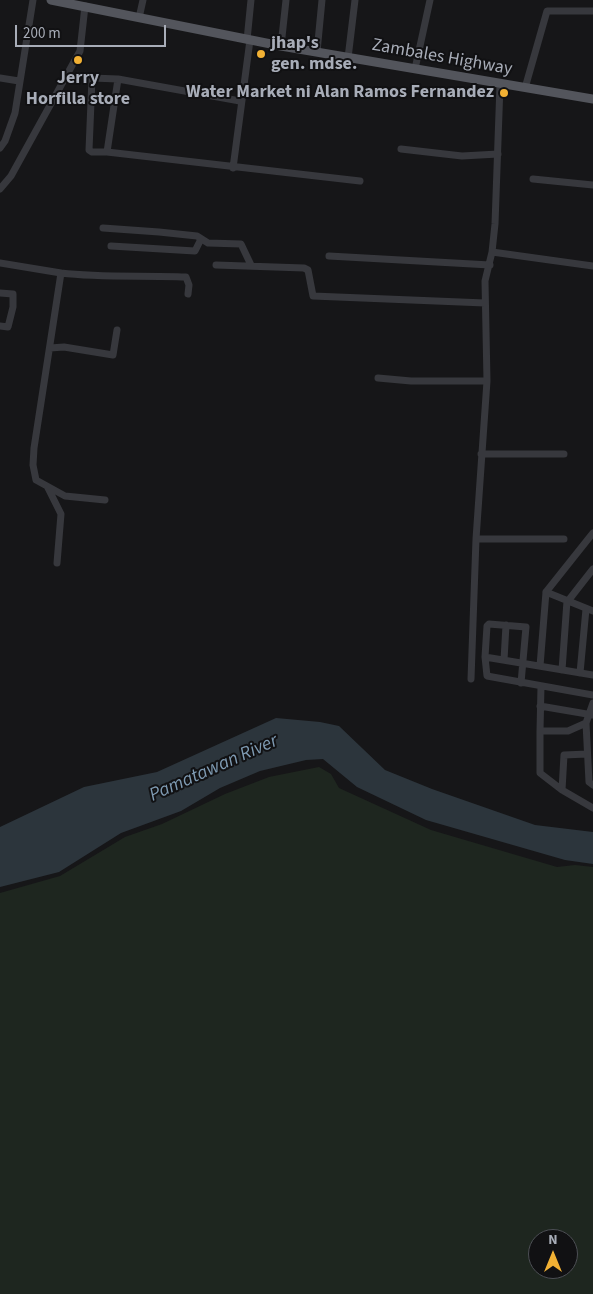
<!DOCTYPE html>
<style>
body{margin:0}
#map{position:relative;width:593px;height:1294px;overflow:hidden;background:#161618;font-family:"Source Sans 3",sans-serif}
canvas{display:block}
.north{position:absolute;left:528px;top:1229px;width:50px;height:50px;box-sizing:border-box;background:#111113;border:1px solid #4d4f55;border-radius:50%;rotate:0deg;font-size:14px;font-weight:700;line-height:20px;text-align:center;color:#a8adb8}
.north::after{content:'';display:block;margin:auto;width:18px;height:22px;background:#f2b134;clip-path:polygon(50% 0,100% 100%,50% 72%,0 100%)}
.scale{position:absolute;left:15px;top:25px;width:151px;height:22px;box-sizing:border-box;border:2px solid #a8adb8;border-top:0;padding-left:6px;font-size:15px;line-height:18px;white-space:nowrap;color:#a8adb8;-webkit-text-stroke:4px #111113;paint-order:stroke}
</style>
<div id="map">
<canvas width="593" height="1294"></canvas>
<div class="north">N</div>
<div class="scale">200 m</div>
</div>
<script>
const ctx = document.querySelector('canvas').getContext('2d');
ctx.lineJoin = 'round';
function paint(path, color) { ctx.fillStyle = color; ctx.fill(path, 'evenodd'); }
function stroke(path, color, width, dash) { ctx.strokeStyle = color; ctx.lineWidth = width; ctx.lineCap = dash ? 'butt' : 'round'; ctx.setLineDash(dash || []); ctx.stroke(path); }
function drawText(font, color, halo, rows, align = 'center') {
  ctx.font = font + ' "Source Sans 3",sans-serif'; ctx.lineWidth = 4; ctx.setLineDash([]); ctx.textBaseline = 'middle'; ctx.strokeStyle = halo; ctx.fillStyle = color; for (const [text, x, y, turn = 0] of rows) {
    ctx.save(); ctx.translate(x, y); ctx.rotate((+turn || 0) * Math.PI / 180); ctx.textAlign = isNaN(turn) ? turn : align; if (halo) ctx.strokeText(text, 0, 0); ctx.fillText(text, 0, 0); ctx.restore();
  }
}
const green = new Path2D(`
 M319,767L331,774L339,788L431,830L557,867L575,865L593,867V1294H0V893L60,876L125,837L162,824L225,794L269,777ZM538,1239H568V1269H538Z`);
const water = new Path2D(`
 M276,718L320,722L339,726L385,770L432,789L535,825L593,832V864L565,860L426,820L357,787L323,759L306,760L260,771L220,788L181,811L121,833L59,872L0,887V827L84,787L157,772Z`);
const minor = new Path2D(`
 M139,18L143,0
 M247,40L251,0
 M281,46L286,0
 M317,52L322,0
 M348,58L355,0
 M415,69L430,0
 M0,78L19,81
 M118,79L107,152L360,181
 M525,88L547,11H593
 M0,148L5,141L15,113L33,0
 M401,149L462,156L498,154
 M107,152H92L89,150L92,78L118,79L240,101
 M233,168L250,40
 M533,179L593,185
 M0,189L11,176L80,51L85,6
 M103,228L159,232L197,236L208,243L241,244L251,265
 M111,246L195,251L201,239
 M492,252L593,266
 M329,256L490,265
 M0,263L61,273L34,448L33,465L36,480L65,496L105,500
 M216,265L304,268L308,270L313,296L485,303
 M61,273C102,278 144,275 186,277L189,285L188,294
 M0,293L13,294V307L8,327L0,326
 M50,348L64,347L113,355L117,330
 M378,378L411,381H487
 M481,454H564
 M48,488L61,514L57,563
 M593,533L546,592L593,611
 M476,539H564
 M568,601L593,569
 M485,657L487,676L593,695
 M504,660L506,625
 M540,666L546,592
 M562,670L567,601
 M580,673L586,609
 M471,679L476,539L487,381L485,281L492,252L495,224L500,85
 M521,683L526,627L489,624L487,626L485,657C521,663 557,669 593,675
 M541,686L540,731H568L586,723L593,703
 M540,706L593,715
 M586,723L589,782L593,785
 M540,731V773L562,790
 M587,754L564,755L562,790L593,808`);
const major = new Path2D(`
 M51,0L281,46L593,99`);
const markers = [
 [261,54,5,"#f2b134"],
 [78,60,5,"#f2b134"],
 [504,93,5,"#f2b134"]
];
const poiNames = [
 ["jhap's",271,44],
 ["gen. mdse.",271,65],
 ["Jerry",78,79,"center"],
 ["Horfilla store",78,100,"center"],
 ["Water Market ni Alan Ramos Fernandez",494,93,"right"]
];
const streetNames = [
 ["Zambales Highway",442,58,10]
];
const waterNames = [
 ["Pamatawan River",214,769,-24]
];
paint(green, '#1e261f');
paint(water, '#2c353c');
stroke(minor, '#37383d', 7);
stroke(major, '#53555c', 9);
for (const [x, y, r, color] of markers) { const dot = new Path2D(); dot.arc(x, y, r, 0, 2 * Math.PI); ctx.fillStyle = color; ctx.fill(dot); stroke(dot, '#111113', 2); }
drawText('bold 18px', '#a8adb8', '#111113', poiNames, 'left');
drawText('18px', '#a8adb8', '#111113', streetNames);
drawText('italic 19px', '#7f9bb3', '#111113', waterNames);
</script>
